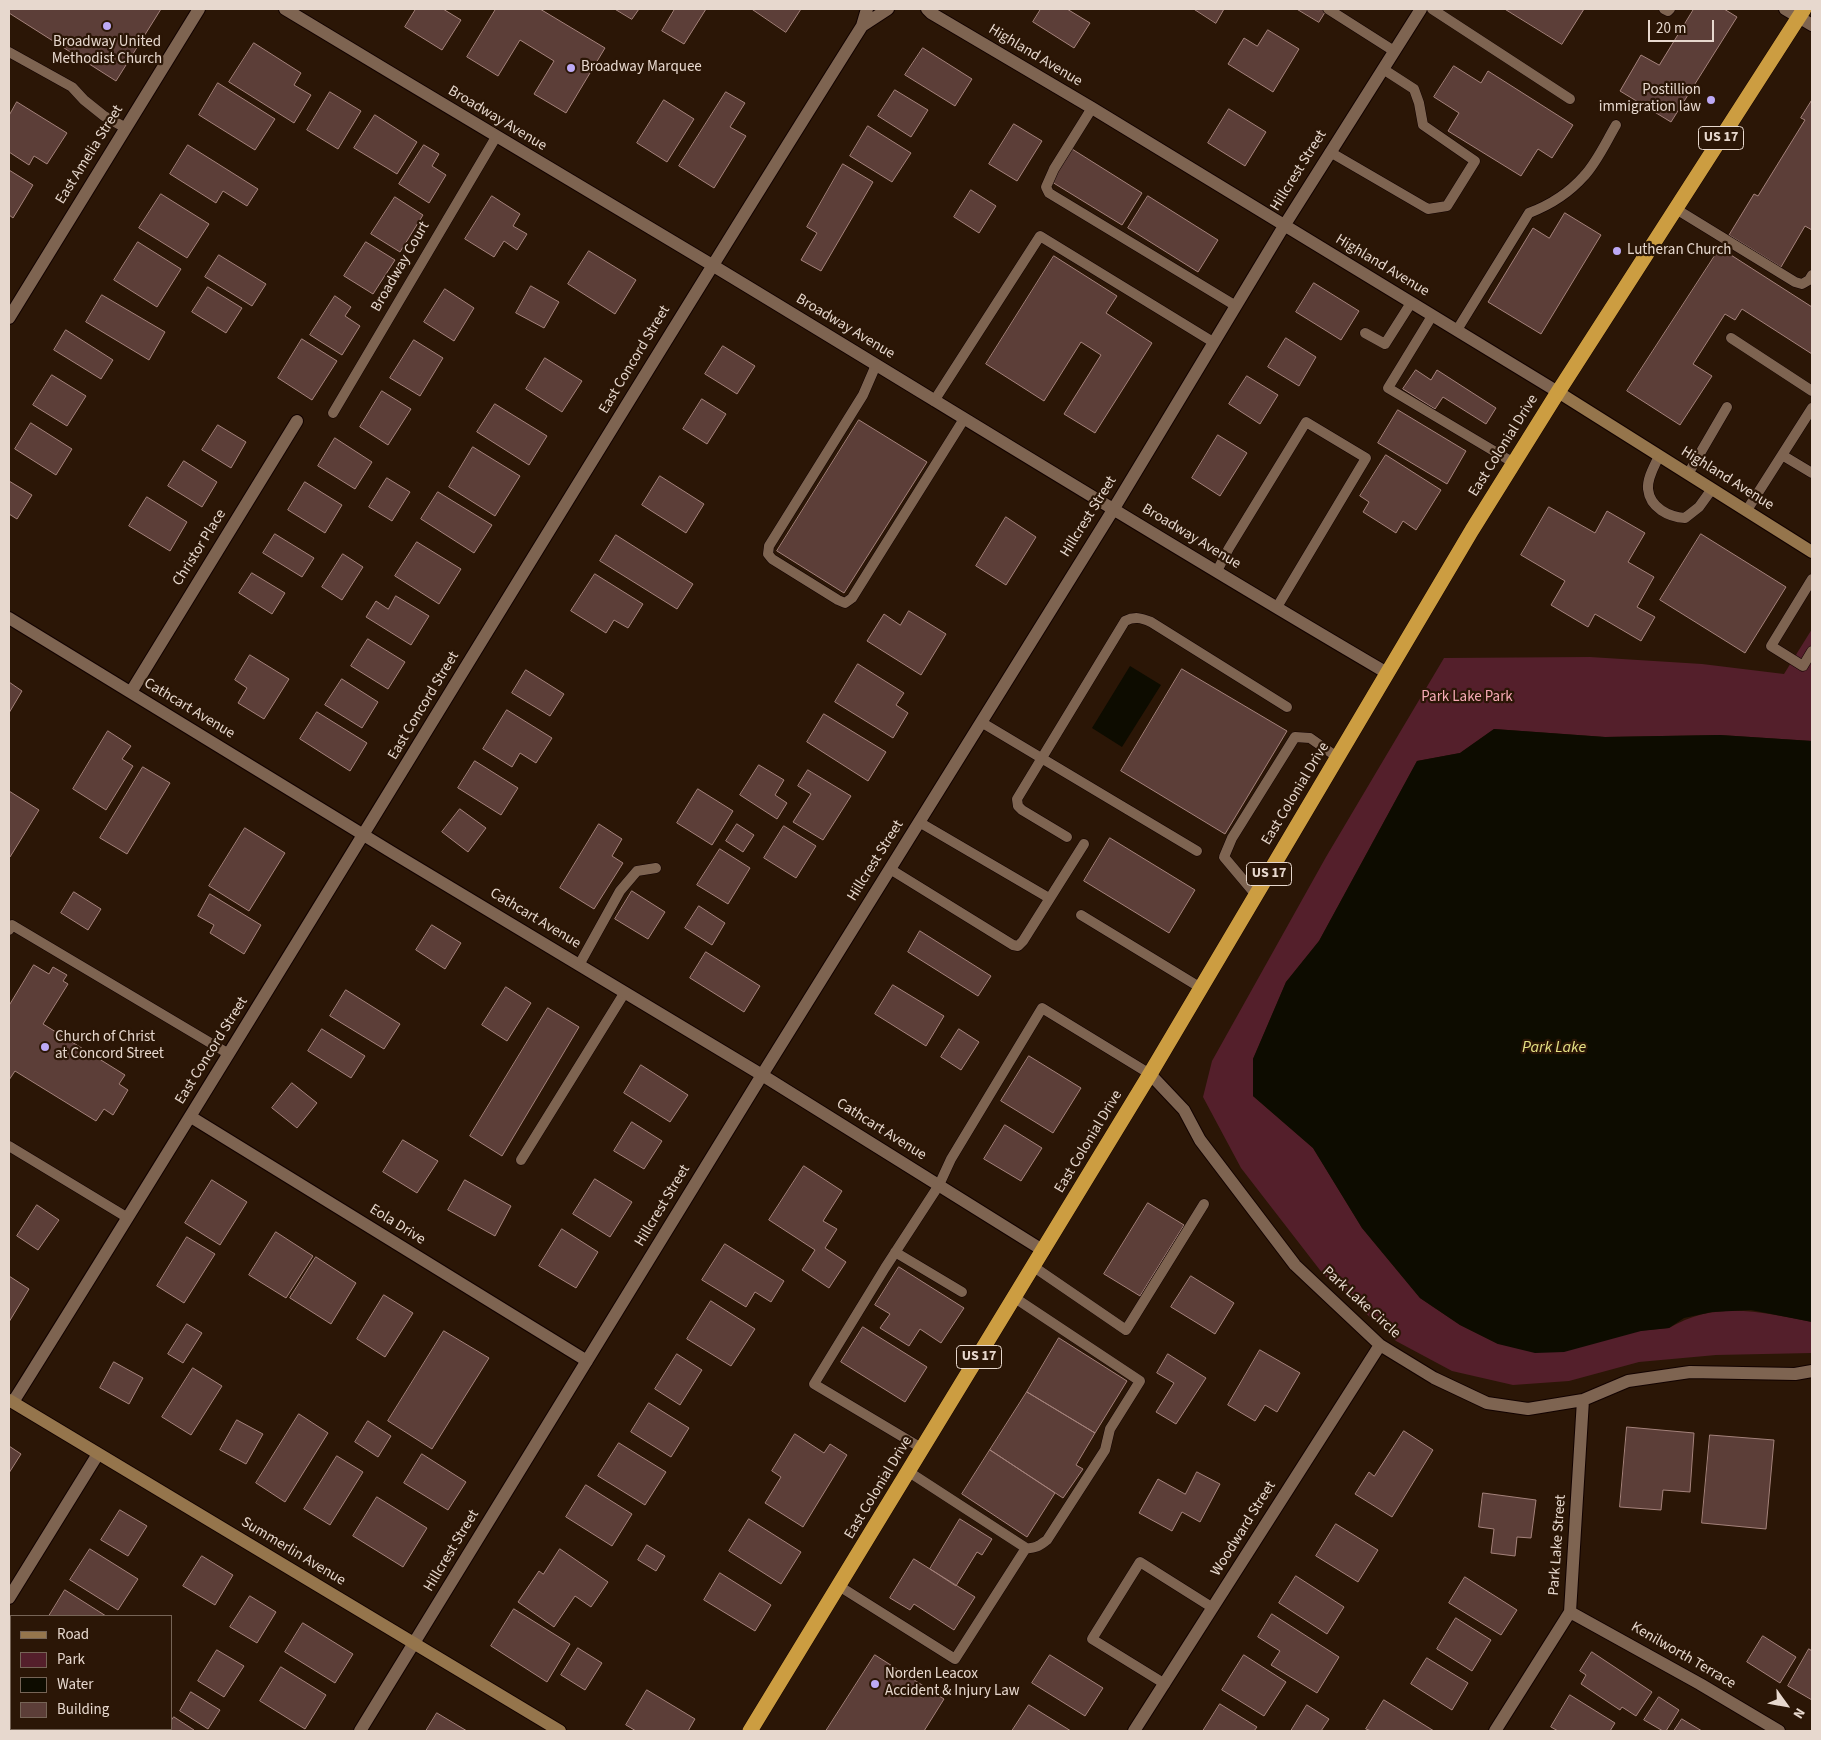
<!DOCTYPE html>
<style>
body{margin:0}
#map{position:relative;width:1821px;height:1740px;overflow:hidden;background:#2b1606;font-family:"Source Sans 3",sans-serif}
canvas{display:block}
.frame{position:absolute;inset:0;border:10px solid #e7d8ce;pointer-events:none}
.legend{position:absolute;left:10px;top:1615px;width:162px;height:115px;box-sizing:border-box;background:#2b1606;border:1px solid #766456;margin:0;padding:6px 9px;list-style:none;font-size:15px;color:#e7d8ce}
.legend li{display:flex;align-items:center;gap:10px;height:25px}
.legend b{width:25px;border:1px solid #766456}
.north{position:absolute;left:1761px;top:1680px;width:50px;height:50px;-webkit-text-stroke:4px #2b1606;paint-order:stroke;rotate:122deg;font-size:14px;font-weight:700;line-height:20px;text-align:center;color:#e7d8ce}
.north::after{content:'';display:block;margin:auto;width:18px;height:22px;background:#e7d8ce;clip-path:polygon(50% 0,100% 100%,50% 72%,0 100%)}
.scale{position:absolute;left:1648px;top:20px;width:66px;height:22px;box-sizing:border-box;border:2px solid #e7d8ce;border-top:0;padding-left:6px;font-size:15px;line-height:18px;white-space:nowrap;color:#e7d8ce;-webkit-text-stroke:4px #2b1606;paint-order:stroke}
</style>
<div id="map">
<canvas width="1821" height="1740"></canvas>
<div class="frame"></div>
<ul class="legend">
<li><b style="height:6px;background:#95754c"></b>Road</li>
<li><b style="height:14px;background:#541f2b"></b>Park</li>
<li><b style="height:14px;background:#0d0c00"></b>Water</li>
<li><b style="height:14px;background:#5c3e38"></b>Building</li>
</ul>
<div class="north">N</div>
<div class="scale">20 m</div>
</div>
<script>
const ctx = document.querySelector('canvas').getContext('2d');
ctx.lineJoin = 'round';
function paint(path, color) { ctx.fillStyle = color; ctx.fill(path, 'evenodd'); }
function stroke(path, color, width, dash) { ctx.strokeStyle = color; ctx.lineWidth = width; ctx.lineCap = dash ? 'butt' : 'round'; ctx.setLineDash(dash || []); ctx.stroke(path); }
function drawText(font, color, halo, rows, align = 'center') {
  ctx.font = font + ' "Source Sans 3",sans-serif'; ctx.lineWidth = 4.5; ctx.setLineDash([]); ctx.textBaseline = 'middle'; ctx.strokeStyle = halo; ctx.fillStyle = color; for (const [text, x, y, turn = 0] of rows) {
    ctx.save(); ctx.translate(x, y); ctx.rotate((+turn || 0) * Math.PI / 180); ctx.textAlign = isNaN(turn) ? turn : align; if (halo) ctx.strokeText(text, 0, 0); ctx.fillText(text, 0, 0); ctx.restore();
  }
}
const green = new Path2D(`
 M1812,629V741L1720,735L1605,737L1494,729L1460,753L1417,761L1319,941L1286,982L1253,1059V1096L1313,1148L1362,1228L1420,1298L1460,1325L1498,1344L1669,1328C1715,1300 1763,1312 1812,1322V1353L1716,1355L1639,1362L1569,1381L1513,1385L1452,1371L1396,1341L1323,1274L1241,1168L1203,1097L1212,1061L1326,857L1444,658L1590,657L1702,664L1784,674Z`);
const water = new Path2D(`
 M1130,666L1161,685L1122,747L1092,728Z
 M1494,729L1605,737L1720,735L1812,741V1322L1751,1310L1712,1312L1684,1318L1669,1328L1641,1331L1564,1352L1535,1353L1498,1344L1460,1325L1420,1298L1362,1228L1313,1148L1253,1096V1059L1286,982L1319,941L1417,761L1460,753Z`);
const building = new Path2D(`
 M9,9H161L116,81L9,13Z
 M416,9H443L461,20L442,50L405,27Z
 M496,9H540L605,48L566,113L534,94L554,61L520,40L498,76L467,57Z
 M615,9H639L632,19Z
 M675,9H706L684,44L662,31Z
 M752,9H801L786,32Z
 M1041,9H1067L1090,23L1074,48L1033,22Z
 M1194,9H1224L1216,23Z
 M1297,9H1327L1319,22Z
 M1505,9H1584L1562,44Z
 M1694,9H1724L1737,17L1671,122L1620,91L1641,55L1659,65Z
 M1268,30L1299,49L1273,92L1228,64L1244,38L1257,46Z
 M254,43L301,73L294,85L311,95L294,123L229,82Z
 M923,48L972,79L955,106L905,75Z
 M1454,66L1481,83L1488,71L1573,125L1552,158L1538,149L1521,176L1448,131L1459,113L1434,97Z
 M218,83L275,119L255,150L199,115Z
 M895,90L928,110L911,137L878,116Z
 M330,92L361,111L338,149L307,130Z
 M726,92L745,103L730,127L746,136L714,188L679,166Z
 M664,100L694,119L667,162L637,143Z
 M1812,100V230L1805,226L1781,267L1729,235L1754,194L1758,196L1805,120L1801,118Z
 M17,102L67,133L47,164L34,156L29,165L9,152V116Z
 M1229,109L1266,132L1245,166L1208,143Z
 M375,115L417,142L397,174L354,148Z
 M1014,124L1042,141L1017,181L989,164Z
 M868,126L911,153L892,182L850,156Z
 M188,145L258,189L247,206L223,191L216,203L170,174Z
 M424,145L439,154L432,166L446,175L429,203L399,184Z
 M1072,149L1142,193L1122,225L1052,182Z
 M843,164L873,182L821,271L801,260L817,233L807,227Z
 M9,170L33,185L13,218L9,215Z
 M971,190L996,206L979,233L954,217Z
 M161,194L209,224L187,258L139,228Z
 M492,196L520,214L513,226L527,234L517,250L504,241L494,257L465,239Z
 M1148,196L1218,240L1198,272L1128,228Z
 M395,197L423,215L400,252L371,234Z
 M1565,213L1601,235L1541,334L1488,302L1533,228L1549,238Z
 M138,242L181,269L157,307L114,280Z
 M366,242L395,260L373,294L344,276Z
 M1720,248L1812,307V354L1742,309L1735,320L1725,314L1693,364L1712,376L1680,425L1627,391Z
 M589,251L636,280L615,314L568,284Z
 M219,255L266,284L252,306L205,277Z
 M1054,256L1117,296L1106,313L1152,343L1095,433L1064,414L1101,355L1081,342L1044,401L986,364Z
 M1314,283L1359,311L1341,340L1296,312Z
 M531,286L559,302L544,328L516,313Z
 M208,287L242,308L226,333L192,312Z
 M445,289L474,308L454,341L424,322Z
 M102,295L165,332L149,360L86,322Z
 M335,296L351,307L345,316L360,326L342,355L310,335Z
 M66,330L113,360L101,379L54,350Z
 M1286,338L1316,357L1299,386L1268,367Z
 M302,339L337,361L312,400L278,378Z
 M414,340L443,358L420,396L390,378Z
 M723,346L755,366L737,394L705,374Z
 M545,358L582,381L562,412L526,389Z
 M1416,370L1431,380L1437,370L1496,408L1486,424L1443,397L1435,409L1403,389Z
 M52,375L86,396L67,426L33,405Z
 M1247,376L1278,395L1260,424L1229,404Z
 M382,391L411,409L388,445L360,427Z
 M702,399L726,414L707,444L683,429Z
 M495,404L547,436L529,465L477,432Z
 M1398,410L1466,451L1447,484L1378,443Z
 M859,420L927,462L844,593L777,551Z
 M31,423L72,449L56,475L15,449Z
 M218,425L246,442L231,468L202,450Z
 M1218,435L1247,453L1220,496L1192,478Z
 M335,438L372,462L355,489L318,466Z
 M473,447L520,476L495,516L449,487Z
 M1386,455L1441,490L1416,530L1403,521L1396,533L1363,512L1369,502L1360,496Z
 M184,461L217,482L202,507L168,486Z
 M660,476L704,504L686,533L642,505Z
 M387,478L410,492L392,521L369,507Z
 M9,481L32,495L17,519L9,514Z
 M305,482L342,505L325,533L288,510Z
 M438,492L492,525L474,553L421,519Z
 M147,497L187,522L170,551L129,526Z
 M1549,507L1595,533L1607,511L1645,533L1628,562L1654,577L1637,607L1655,617L1641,641L1595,614L1588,627L1551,605L1565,581L1521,555Z
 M1006,517L1036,537L1006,585L976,566Z
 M275,534L314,558L302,577L263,553Z
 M1701,534L1786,587L1745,653L1660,600Z
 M616,535L693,584L677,609L600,561Z
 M417,542L461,569L439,604L395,576Z
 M343,554L363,567L342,600L322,587Z
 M252,573L285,593L272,614L239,593Z
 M595,574L643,604L628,628L614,620L606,633L571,611Z
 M396,596L429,616L411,645L366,617L376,601L388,609Z
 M909,611L946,634L921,675L867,641L884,614L900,625Z
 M368,639L405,662L388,689L351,666Z
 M250,655L289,679L264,719L238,703L247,688L235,680Z
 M858,664L904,693L896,705L908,713L893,738L835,702Z
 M1182,669L1287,731L1225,834L1121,771Z
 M526,670L564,694L550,716L512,693Z
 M342,679L378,702L362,728L325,705Z
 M9,682L22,691L9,713Z
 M507,710L552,738L536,763L520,753L512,767L483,749Z
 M317,712L367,743L350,771L300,739Z
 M824,714L886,752L868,781L807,742Z
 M108,731L131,746L122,759L133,766L106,810L73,789Z
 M475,761L518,788L501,815L458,788Z
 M759,765L784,780L775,795L787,803L777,819L740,795Z
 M143,767L170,783L127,854L100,838Z
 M808,770L851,796L823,840L793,822L811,794L798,786Z
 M698,789L733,811L712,845L677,823Z
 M9,791L39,810L10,857L9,856Z
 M460,809L486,828L468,852L442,832Z
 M599,824L622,839L612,856L623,863L594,909L560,888Z
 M737,824L754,835L743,852L726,841Z
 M784,826L816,846L796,878L764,858Z
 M245,828L285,853L249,911L209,886Z
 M1110,838L1195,890L1169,933L1084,881Z
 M720,849L750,868L728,904L697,885Z
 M632,891L665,912L648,939L615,919Z
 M74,892L101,909L88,930L61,913Z
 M210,894L261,925L244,954L210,933L214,925L198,916Z
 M699,906L725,923L712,945L685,928Z
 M432,925L461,943L445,969L416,950Z
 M920,931L991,976L978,996L908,952Z
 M706,952L760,986L744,1012L690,978Z
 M34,965L49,974L53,967L67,975L63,981L68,984L43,1024L125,1075L119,1084L128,1090L113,1115L104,1109L96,1121L15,1071L9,1080V1006Z
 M893,985L944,1016L926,1046L875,1014Z
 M506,987L531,1003L507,1041L482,1025Z
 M346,990L400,1024L384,1049L330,1016Z
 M548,1008L579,1027L502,1156L470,1136Z
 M322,1029L365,1056L351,1078L308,1051Z
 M959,1029L979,1042L961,1070L941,1057Z
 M1029,1056L1081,1088L1053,1133L1001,1101Z
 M641,1065L688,1095L670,1122L624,1093Z
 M292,1083L317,1103L297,1128L272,1108Z
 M632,1122L662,1141L644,1169L614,1151Z
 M1005,1125L1042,1148L1021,1181L984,1159Z
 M403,1140L438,1161L417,1193L383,1172Z
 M804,1166L842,1191L823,1221L837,1229L825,1248L846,1262L829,1288L802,1270L815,1250L769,1220Z
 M595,1179L632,1202L610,1237L573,1214Z
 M212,1180L247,1202L220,1245L185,1223Z
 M465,1180L511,1206L495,1236L448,1210Z
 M1148,1203L1184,1225L1140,1296L1104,1274Z
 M37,1205L59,1220L38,1250L17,1236Z
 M562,1229L598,1252L576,1288L539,1266Z
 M276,1232L313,1256L286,1298L249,1275Z
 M187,1237L215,1254L184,1303L157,1286Z
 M725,1244L784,1281L771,1302L755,1292L746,1307L702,1280Z
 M316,1257L356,1283L331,1324L290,1298Z
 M899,1267L964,1308L941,1343L920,1329L909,1346L880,1328L890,1314L875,1305Z
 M9,1276L29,1289L9,1322Z
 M1191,1276L1234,1303L1215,1334L1171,1307Z
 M384,1295L413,1313L385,1357L357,1339Z
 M711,1301L755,1329L731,1366L687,1339Z
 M187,1324L202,1333L183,1363L168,1354Z
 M863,1327L927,1367L905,1402L841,1362Z
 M444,1331L489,1358L432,1449L388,1421Z
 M1059,1338L1127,1381L1095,1433L1027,1392Z
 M1260,1350L1300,1373L1277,1412L1265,1405L1255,1421L1228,1405Z
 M677,1354L702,1370L680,1405L655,1389Z
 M1168,1354L1206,1378L1176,1424L1156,1412L1174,1383L1157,1373Z
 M114,1362L143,1378L129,1404L100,1388Z
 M193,1368L222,1386L191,1435L162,1417Z
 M1027,1392L1095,1433L1076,1465L1083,1469L1063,1498L990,1450Z
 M649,1403L689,1428L671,1457L631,1432Z
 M299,1414L328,1433L285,1502L256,1483Z
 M237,1420L263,1434L246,1464L220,1450Z
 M368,1421L391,1436L378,1457L355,1442Z
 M1627,1427L1694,1433L1690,1492L1663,1490L1661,1510L1620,1507Z
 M1404,1431L1433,1450L1392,1517L1355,1494L1369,1472L1374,1476Z
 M795,1434L824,1453L830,1444L847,1455L803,1527L765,1503L781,1477L772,1471Z
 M1710,1435L1774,1440L1766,1529L1702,1523Z
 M619,1443L666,1472L645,1505L598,1476Z
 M9,1446L21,1454L9,1473Z
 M990,1450L1055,1493L1027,1537L962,1494Z
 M422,1454L466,1482L448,1510L404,1483Z
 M337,1456L363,1472L330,1525L304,1509Z
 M1197,1472L1220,1484L1200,1522L1182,1512L1172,1531L1139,1513L1158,1479L1185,1494Z
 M586,1485L632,1514L612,1546L566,1517Z
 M1483,1493L1536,1500L1531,1538L1517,1537L1515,1556L1491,1553L1494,1529L1479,1527Z
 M377,1497L427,1528L403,1567L353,1536Z
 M120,1510L147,1526L128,1556L101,1540Z
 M749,1519L801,1552L781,1584L729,1551Z
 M960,1519L992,1539L982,1555L977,1552L956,1586L930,1569Z
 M1336,1524L1378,1550L1358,1582L1316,1556Z
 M647,1545L665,1556L656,1571L638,1560Z
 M90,1549L138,1579L118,1610L70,1580Z
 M560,1549L608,1582L591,1607L575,1596L554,1627L518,1602L539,1571L543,1574Z
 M202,1556L233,1575L215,1605L183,1586Z
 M914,1559L975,1597L954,1630L914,1604L910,1610L890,1598Z
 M720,1573L771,1605L755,1631L704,1600Z
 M1296,1576L1344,1607L1327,1634L1279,1603Z
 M1465,1577L1517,1610L1501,1635L1449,1603Z
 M65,1590L106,1616H49Z
 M250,1596L276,1612L257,1643L230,1627Z
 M514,1609L570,1644L547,1682L491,1646Z
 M1272,1614L1339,1657L1317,1693L1271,1665L1280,1651L1258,1637Z
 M1456,1618L1491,1640L1472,1671L1437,1649Z
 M303,1623L353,1654L335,1683L285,1652Z
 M1763,1636L1796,1657L1780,1683L1747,1662Z
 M578,1648L602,1663L585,1690L561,1675Z
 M1809,1649L1812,1651V1700L1788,1686Z
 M217,1650L244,1666L224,1697L198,1681Z
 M1592,1652L1652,1692L1636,1716L1622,1707L1620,1710L1581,1684L1586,1675L1580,1671Z
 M875,1655L944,1699L924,1731H826Z
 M1050,1655L1103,1688L1085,1716L1032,1683Z
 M1244,1655L1286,1682L1264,1716L1222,1690Z
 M1427,1658L1468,1683L1452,1710L1411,1684Z
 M281,1667L326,1695L305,1729L260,1701Z
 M647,1690L695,1719L688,1731H636L626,1725Z
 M191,1692L220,1710L208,1729L180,1711Z
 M1570,1695L1615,1723L1610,1731H1558L1551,1727Z
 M1659,1697L1679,1710L1666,1731H1663L1644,1720Z
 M1384,1700L1434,1731H1371L1366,1729Z
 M1220,1704L1257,1727L1254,1731H1203Z
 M1029,1705L1071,1731H1012Z
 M1307,1705L1329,1719L1321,1731H1291Z
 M437,1713L467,1731H426Z
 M174,1717L194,1730L193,1731H165L167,1729H171V1721Z
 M1682,1719L1702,1731H1674Z`);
const lane = new Path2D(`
 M1328,9L1394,51
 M1432,9L1570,99
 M1664,9L1668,11L1670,9
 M9,52L72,87L84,100L104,116L126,128
 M1092,108L1054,169L1046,187L1049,193L1236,306
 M1330,152L1428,209L1447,206L1475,161L1423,125L1419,103L1414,89L1383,69
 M1676,209L1795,282L1802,284L1809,280L1812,275
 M1432,316L1388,388L1514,463
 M1457,330L1529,213C1550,205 1569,193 1584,176C1597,162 1606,142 1616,125
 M1365,333L1385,344L1411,303
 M1731,338L1812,391
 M876,365L863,395L769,546L768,554L772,559L838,600L845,603L852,598L964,419
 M934,401L1040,236L1213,342
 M333,413L496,137
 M1782,455L1812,473
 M1659,456C1655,465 1647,478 1648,489C1650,508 1669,517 1685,518L1699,507L1712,489
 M1688,474L1727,407
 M1747,510L1812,408
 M1217,571L1229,548L1306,422L1366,458L1277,607
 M1812,579L1771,646L1803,666L1812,651
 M981,722L1197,851
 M919,822L1049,898
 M1067,837L1022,810L1018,806L1017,799L1125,621C1135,616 1141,618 1151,622L1287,707
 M890,869L1013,945L1018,946L1023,941L1084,844
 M1256,895L1224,857L1232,838L1295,737L1310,738L1337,757
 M1081,915L1201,988
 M9,930L12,925L229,1054
 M579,965L620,891L637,871L656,868
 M9,1146L128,1218
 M521,1160L625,992
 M895,1252L962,1292
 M1034,1267L1126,1330L1204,1204
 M923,1449L814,1384L885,1268L939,1185L951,1159L1042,1008L1150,1074
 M909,1472L1026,1548C1036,1549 1040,1545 1047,1540L1105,1450L1110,1429L1140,1381L1015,1298
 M839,1586L955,1659L1026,1548
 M1165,1684L1092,1639L1140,1562L1213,1608`);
const street = new Path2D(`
 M285,9C427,95 570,180 712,265C937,401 1160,540 1387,673
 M927,9L931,13L1092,108L1558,392
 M1785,9L1812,25
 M862,26L888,9
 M9,318L199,9
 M9,618L393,853L762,1075L1044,1251
 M131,692L297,421
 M1150,1074L1184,1110L1200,1140L1295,1265L1380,1345L1434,1378L1487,1403L1528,1409L1583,1400L1628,1381L1690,1372L1795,1374L1812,1371
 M191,1117L587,1361
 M13,1402C299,945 575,482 862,26L867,9
 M9,1598L98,1454
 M1570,1612L1700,1684L1779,1731
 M360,1731L762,1075L1113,510L1284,226L1421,9
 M1134,1731L1380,1345
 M1495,1731L1570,1612L1583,1400`);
const secondary = new Path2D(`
 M1558,392L1812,552
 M9,1400L560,1731`);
const highway = new Path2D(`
 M750,1731L1150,1074L1472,530L1558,392L1804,9`);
const markers = [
 [107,26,5,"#bda9f5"],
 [571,68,5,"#bda9f5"],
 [1711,100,5,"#bda9f5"],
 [1617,251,5,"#bda9f5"],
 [45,1047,5,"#bda9f5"],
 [875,1684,5,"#bda9f5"]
];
const shields = [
 [1721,138,45],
 [1269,874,45],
 [979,1357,45]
];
const shieldNames = [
 ["US 17",1721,138],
 ["US 17",1269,874],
 ["US 17",979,1357]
];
const poiNames = [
 ["Broadway United",107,43,"center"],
 ["Methodist Church",107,60,"center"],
 ["Broadway Marquee",581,68],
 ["Postillion",1701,91,"right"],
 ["immigration law",1701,108,"right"],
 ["Lutheran Church",1627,251],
 ["Church of Christ",55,1038],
 ["at Concord Street",55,1055],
 ["Norden Leacox",885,1675],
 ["Accident & Injury Law",885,1692]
];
const streetNames = [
 ["Highland Avenue",1035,56,31],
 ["Broadway Avenue",497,119,31],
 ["East Amelia Street",90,155,-58],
 ["Hillcrest Street",1299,171,-58],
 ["Highland Avenue",1382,266,31],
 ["Broadway Court",401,267,-60],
 ["Broadway Avenue",845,327,31],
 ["East Concord Street",635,360,-59],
 ["East Colonial Drive",1504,446,-58],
 ["Highland Avenue",1727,479,32],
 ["Hillcrest Street",1089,517,-58],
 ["Broadway Avenue",1191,537,31],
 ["Christor Place",200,548,-58],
 ["East Concord Street",424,706,-59],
 ["Cathcart Avenue",189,709,31],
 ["East Colonial Drive",1296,794,-59],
 ["Hillcrest Street",876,861,-58],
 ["Cathcart Avenue",535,919,31],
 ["East Concord Street",212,1051,-58],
 ["Cathcart Avenue",881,1130,32],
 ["East Colonial Drive",1089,1142,-59],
 ["Hillcrest Street",663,1206,-59],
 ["Eola Drive",397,1225,32],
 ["Park Lake Circle",1361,1303,42],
 ["East Colonial Drive",879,1488,-59],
 ["Woodward Street",1244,1529,-58],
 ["Park Lake Street",1558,1545,-86],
 ["Hillcrest Street",452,1551,-59],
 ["Summerlin Avenue",293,1552,31],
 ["Kenilworth Terrace",1683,1656,30]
];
const parkNames = [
 ["Park Lake Park",1467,698]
];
const waterNames = [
 ["Park Lake",1554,1048]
];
paint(green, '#541f2b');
paint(water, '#0d0c00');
paint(building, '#5c3e38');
stroke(building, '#a4827b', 1);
stroke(lane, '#120200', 11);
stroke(street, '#120200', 14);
stroke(secondary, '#120200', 14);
stroke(highway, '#120200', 16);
stroke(lane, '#7e6451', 10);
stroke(street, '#7e6451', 12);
stroke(secondary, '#95754c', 12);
stroke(highway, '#cc9d41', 15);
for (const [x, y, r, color] of markers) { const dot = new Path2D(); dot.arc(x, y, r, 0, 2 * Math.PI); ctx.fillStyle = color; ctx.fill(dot); stroke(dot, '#2b1606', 2); }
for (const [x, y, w] of shields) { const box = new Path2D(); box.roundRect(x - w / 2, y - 11.5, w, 23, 4); ctx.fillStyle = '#2b1606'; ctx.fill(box); stroke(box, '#e7d8ce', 1); }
drawText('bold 14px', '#e7d8ce', null, shieldNames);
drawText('15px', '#e7d8ce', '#2b1606', poiNames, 'left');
drawText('15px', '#e7d8ce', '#2b1606', streetNames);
drawText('15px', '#f8abb7', '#2b1606', parkNames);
drawText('italic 16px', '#e7e386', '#2b1606', waterNames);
</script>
